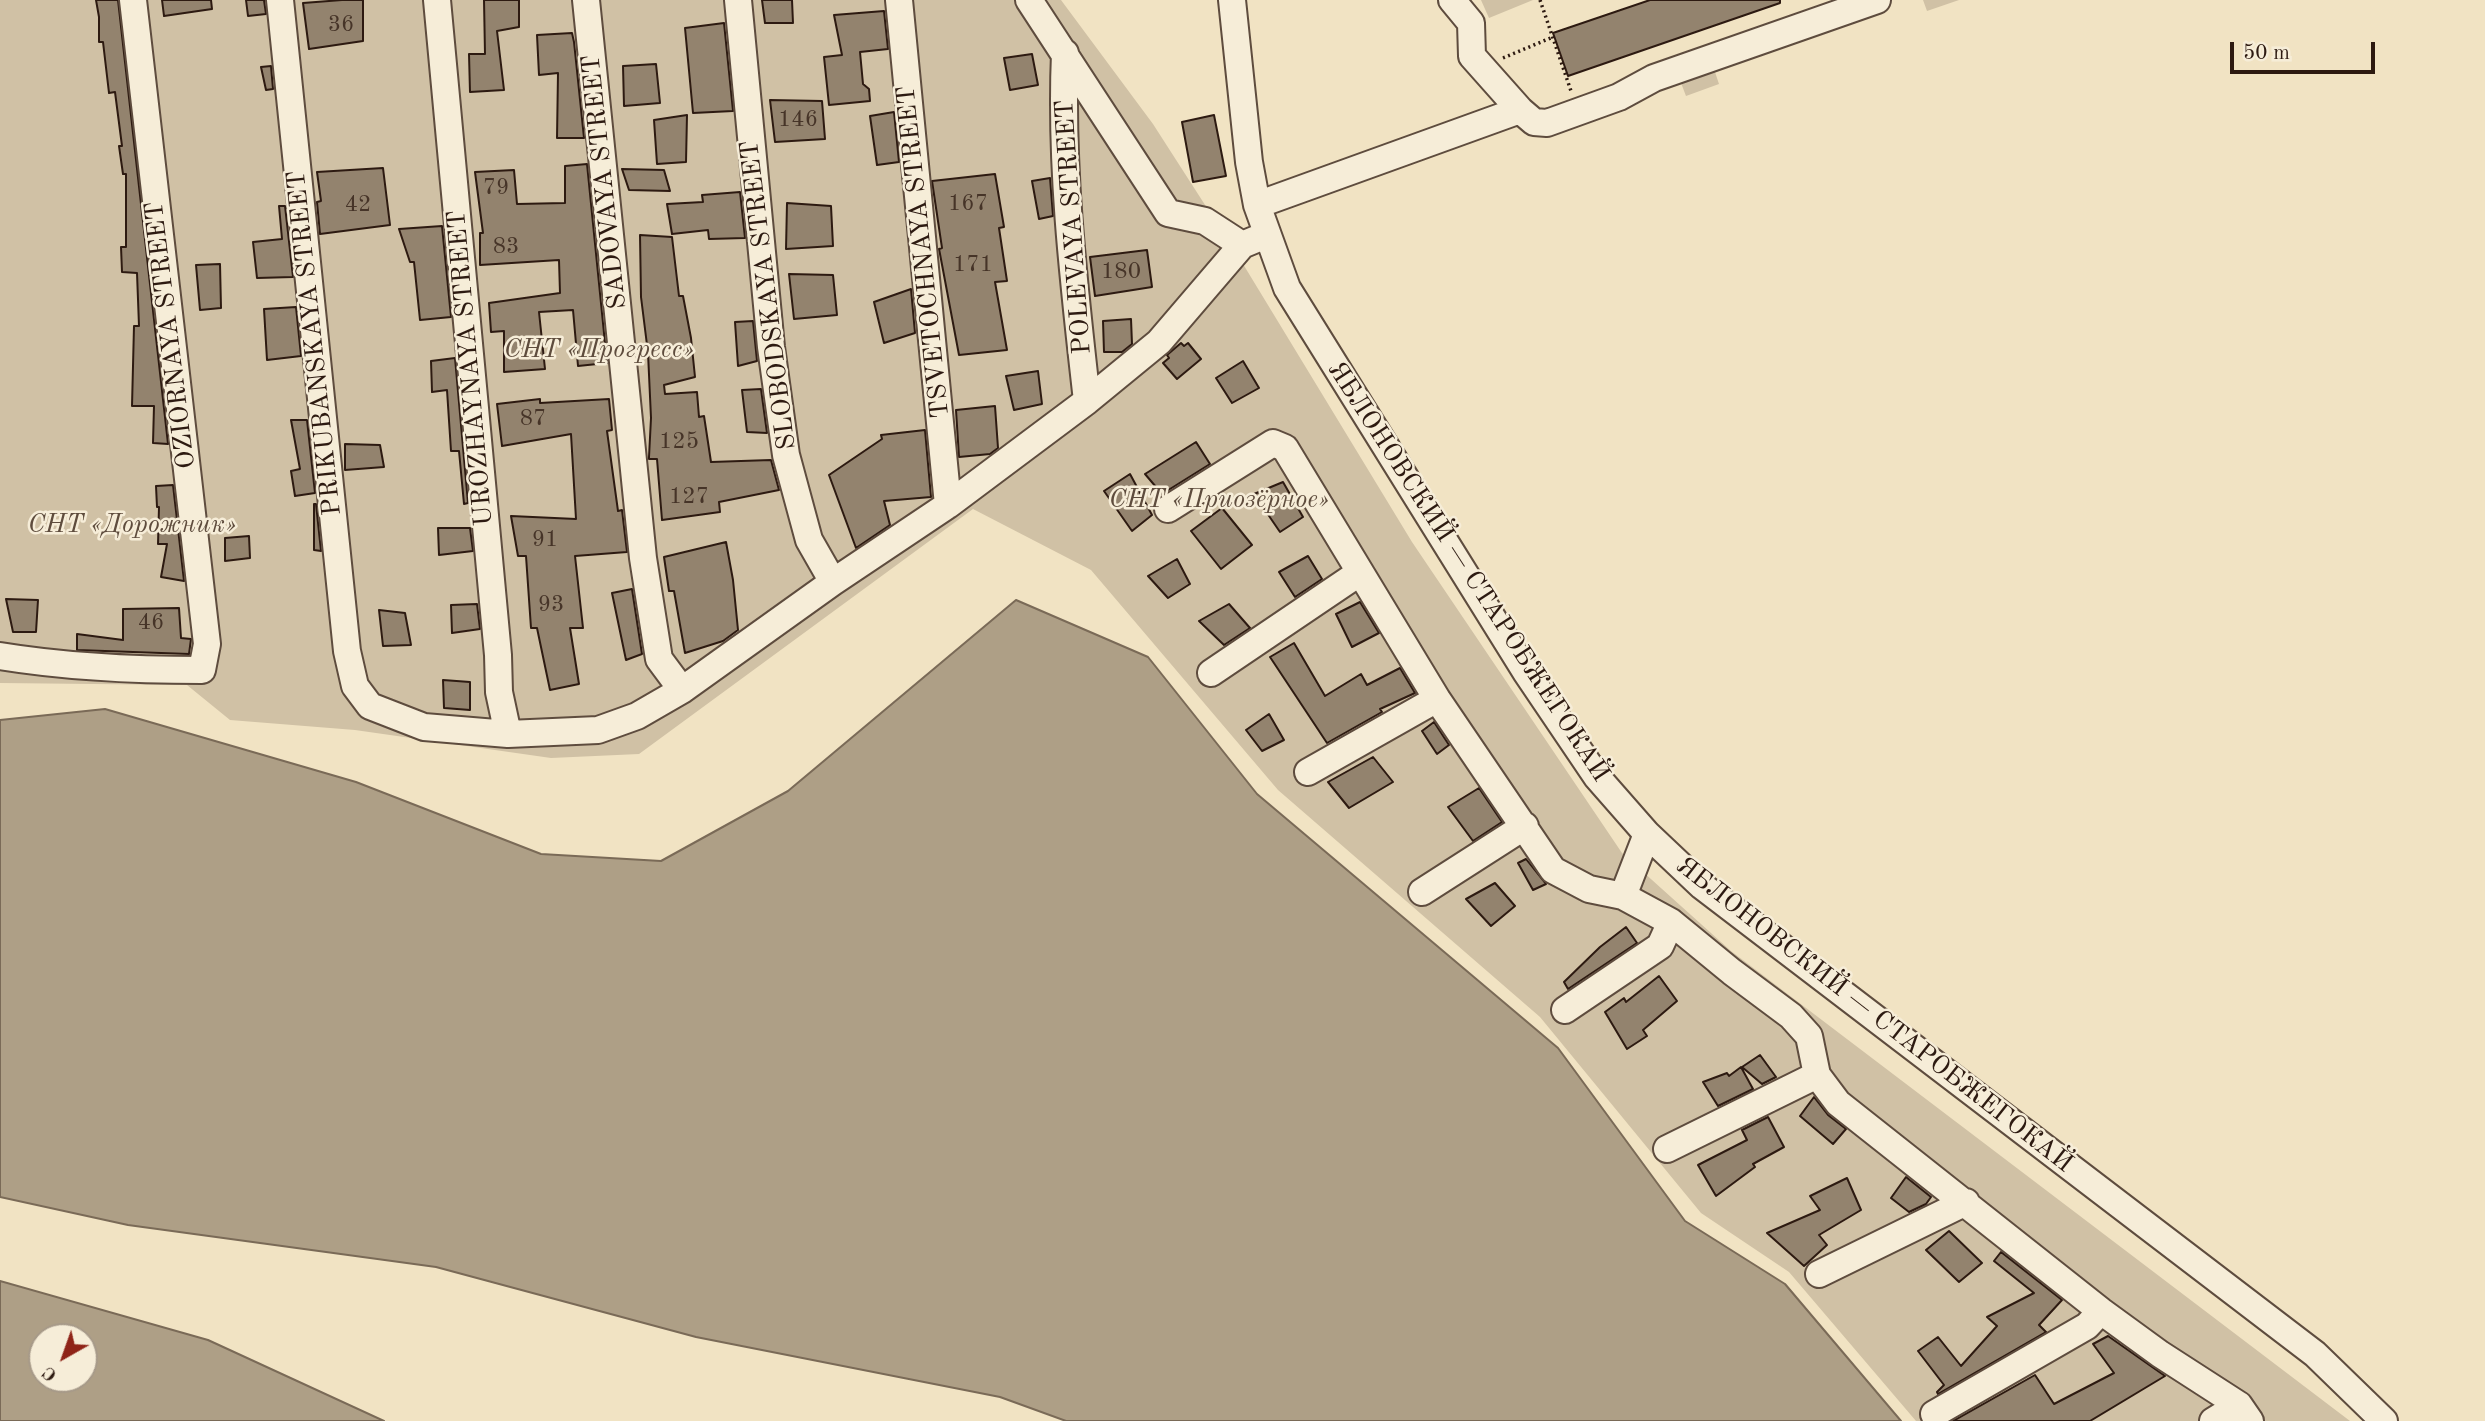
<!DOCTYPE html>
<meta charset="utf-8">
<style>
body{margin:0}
#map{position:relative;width:2485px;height:1421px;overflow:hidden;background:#f1e3c3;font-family:"Old Standard TT",serif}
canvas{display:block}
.north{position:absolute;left:28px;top:1323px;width:70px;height:70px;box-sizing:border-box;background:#f6edd8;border:2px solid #a69988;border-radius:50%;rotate:220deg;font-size:19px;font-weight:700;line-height:28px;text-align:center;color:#2d1a11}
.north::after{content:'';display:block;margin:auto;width:24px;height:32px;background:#8f2418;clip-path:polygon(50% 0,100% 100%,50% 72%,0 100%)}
.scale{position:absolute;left:2230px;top:42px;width:145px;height:32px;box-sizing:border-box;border:4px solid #2d1a11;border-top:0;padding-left:9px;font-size:21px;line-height:24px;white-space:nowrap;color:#2d1a11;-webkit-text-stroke:5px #f6edd8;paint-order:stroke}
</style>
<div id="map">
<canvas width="2485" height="1421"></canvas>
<div class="north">С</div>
<div class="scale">50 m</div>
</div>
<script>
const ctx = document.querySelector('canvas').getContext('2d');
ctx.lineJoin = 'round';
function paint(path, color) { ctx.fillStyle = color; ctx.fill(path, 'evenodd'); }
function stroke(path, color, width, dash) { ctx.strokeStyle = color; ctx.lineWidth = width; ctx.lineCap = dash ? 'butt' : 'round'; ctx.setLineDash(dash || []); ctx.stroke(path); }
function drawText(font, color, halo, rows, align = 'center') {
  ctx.font = font + ' "Old Standard TT",serif'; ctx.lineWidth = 5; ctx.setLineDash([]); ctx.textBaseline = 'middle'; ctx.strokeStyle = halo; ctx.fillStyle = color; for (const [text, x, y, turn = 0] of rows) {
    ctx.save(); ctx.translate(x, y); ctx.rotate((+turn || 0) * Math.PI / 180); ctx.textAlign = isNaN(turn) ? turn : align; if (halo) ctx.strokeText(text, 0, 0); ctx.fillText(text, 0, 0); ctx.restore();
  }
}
const green = new Path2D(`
 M0,0H1061L1153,124L1243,264L1412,542L1622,853L1731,951L2350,1421H1916L1789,1272L1701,1213L1540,1017L1278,790L1091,570L973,509L639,754L551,758L355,730L230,720L187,685L0,683Z
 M1481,0H1533L1489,18Z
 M1923,0H1959L1927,11Z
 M1712,63L1719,84L1686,96L1678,75Z`);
const water = new Path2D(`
 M1016,600L1148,657L1257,794L1558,1048L1685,1221L1785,1284L1901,1421H1066L1000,1397L696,1337L436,1267L128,1225L0,1197V720L105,709L356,782L541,854L661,861L788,791Z
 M0,1281L208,1340L384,1421H0ZM84,1337V1379H42V1337Z`);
const building = new Path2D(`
 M96,0H118L168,444L153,443L154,406H132L134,326H139L137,273L122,272L121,247H126V174H123L119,146H122L115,92L109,93L103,42H99V17Z
 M162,0H211L212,9L164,16Z
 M246,0H264L266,14L248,16Z
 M342,0H363V41L309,49L303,3Z
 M484,0H519V27L497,31L504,90L470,92L469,54H485Z
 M762,0H792L793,23H765Z
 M1650,0H1780V3L1568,76L1553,33Z
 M884,11L888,49L860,52L863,84L869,89L870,101L829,105L824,57L842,55L834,15Z
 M724,23L733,111L693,113L685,28Z
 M572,33L574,42L584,138H557L558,73L539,75L537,35Z
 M1032,54L1038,85L1010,90L1004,58Z
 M656,64L660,103L624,106L623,66Z
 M271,66L273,89L266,90L261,67Z
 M770,100L822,101L825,139L775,142Z
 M894,112L899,162L877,165L870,116Z
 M687,115L686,162L657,164L654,120Z
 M1214,115L1226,176L1193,182L1182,122Z
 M587,164L607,363L578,366L573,310L539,312L545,369L504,372V331L491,332L489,303L560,293L559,260L480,265V233H483L475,172L514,170L517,204L565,203V166Z
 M383,168L390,225L320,234L317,202L321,201L317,172Z
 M622,169L664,170L670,191L629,190Z
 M995,174L1004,227L999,228L1007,281L995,282L1007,350L959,355L940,254L939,249L942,248L932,181Z
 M1050,178L1053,216L1039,219L1032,181Z
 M740,192L745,238L709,239L708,230L672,234L667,204L703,202L702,195Z
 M787,203L831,206L833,246L786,249Z
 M279,206H285L293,277L257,278L253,242L282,239Z
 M442,226L451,317L420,320L414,262H410L399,229Z
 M640,235L672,237L679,296H683L691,338L695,377L664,385L665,394L697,392L699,417L704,416L711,462L771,460L779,490L719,502L720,512L662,520L657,459H649V457L651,418L648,353L641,297Z
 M1147,250L1152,287L1095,296L1090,257Z
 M220,264L221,308L200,310L196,265Z
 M789,274L833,275L837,315L794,319Z
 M911,289L915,333L884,343L874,302Z
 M296,307L301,356L267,360L264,309Z
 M1131,319L1132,344L1122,352H1104L1103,321Z
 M753,321L757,361L738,366L735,322Z
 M1181,343L1184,346L1188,343L1201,359L1177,379L1163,363L1169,358L1167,355Z
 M455,358L468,503L464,504L459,451H451L447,390L432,392L431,361Z
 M1243,361L1259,388L1232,403L1216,378Z
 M1038,371L1042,404L1014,410L1006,376Z
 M761,389L767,433L747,432L742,390Z
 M540,399V403L609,399L612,430L607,431L618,511L622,510L627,552L575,556L583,628H570L579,684L550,690L537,628H531L526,556H518L511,516L576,519L571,434L502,446L497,404Z
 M995,406L998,448L990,454L959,457L956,410Z
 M291,420H307L315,493L295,496L291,471L300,469Z
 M925,430L931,497L884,501L890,525L856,548L829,475L882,439L881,435Z
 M1196,442L1210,464L1162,494L1145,474Z
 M345,444L380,445L384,467L345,470Z
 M1130,474L1152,515L1132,531L1104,491Z
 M1283,482L1303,517L1280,532L1254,494Z
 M173,485L184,581L161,577L167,544H158L159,507H157L156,486Z
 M314,504H316L321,551L314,550Z
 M1222,508L1252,545L1221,569L1191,531Z
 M438,528H470L473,551L439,555Z
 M249,536L250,558L225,561V538Z
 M726,542L733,580L738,630L723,641L685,653L674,591H669L664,557Z
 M1308,556L1322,579L1295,597L1279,572Z
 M1177,559L1190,584L1168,598L1148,576Z
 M632,589L642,654L626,660L612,593Z
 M6,599L38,600L36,632H13Z
 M1360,602L1379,633L1352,647L1336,614Z
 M477,604L480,629L452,633L451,605Z
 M1229,604L1250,628L1224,645L1199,621Z
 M179,608L181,638L191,639L189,654L77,650V634L123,640V609Z
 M379,610L405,613L411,645L383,646Z
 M1294,643L1325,696L1361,674L1367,685L1400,668L1415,693L1380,709L1382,712L1327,743L1270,657Z
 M443,680L470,682V710L444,708Z
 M1269,714L1284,740L1262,751L1246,730Z
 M1434,722L1449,745L1437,754L1422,731Z
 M1373,757L1393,782L1349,808L1328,782Z
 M1479,788L1502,822L1473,841L1448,807Z
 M1526,859L1546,884L1533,890L1518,863Z
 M1495,883L1515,906L1491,926L1466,899Z
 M1626,927L1637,943L1568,989L1564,982L1600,947Z
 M1659,976L1677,1001L1643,1030L1647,1036L1627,1049L1605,1012L1624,998L1626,1002Z
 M1760,1055L1776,1077L1762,1084L1742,1067Z
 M1741,1067L1753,1089L1718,1106L1703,1082L1727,1073L1729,1076Z
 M1814,1097L1828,1115L1846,1129L1833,1144L1800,1116Z
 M1768,1117L1784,1147L1753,1164L1755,1167L1716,1196L1698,1165L1747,1140L1742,1130Z
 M1906,1177L1931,1197L1926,1204L1909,1212L1891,1198Z
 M1847,1178L1861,1210L1819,1235L1827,1245L1804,1266L1767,1233L1820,1210L1810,1196Z
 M1949,1231L1982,1263L1959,1282L1926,1250Z
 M2001,1252L2062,1300L2039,1325L2046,1332L1938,1394L1937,1392L1944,1385L1918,1351L1938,1337L1961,1366L1997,1326L1987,1317L2034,1293L1994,1261Z
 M2108,1336L2165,1376L2090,1421H1953L2035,1375L2054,1404L2114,1373L2093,1344Z`);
const path = new Path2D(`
 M1540,0L1571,91
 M1503,58L1553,37`);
const minor = new Path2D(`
 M280,0L347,651L355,686L370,706L424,727L508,734L598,730L637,716L682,690L833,582L948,505L1087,401L1159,342L1242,245L1266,235
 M437,0L498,655L499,692L508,734
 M586,0L643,558L659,659L682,690
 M738,0L771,347L786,455L809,540L833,582
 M899,0L948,505
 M1029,0L1168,213L1205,221L1242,245
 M1232,0L1249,162L1257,205L1287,288L1526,672L1597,777L1647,834L1702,886L2315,1354L2384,1421
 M1065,53C1060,169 1074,285 1087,401
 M1520,110L1534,122L1547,123L1619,97L1654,78L1877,0
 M1257,205L1520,110L1472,56L1471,23L1452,0
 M1168,509L1273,443L1285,448L1437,699L1553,870L1589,889L1623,896L1671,922L1732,972L1791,1016L1809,1036L1817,1075L1838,1103L2101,1311L2160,1354L2239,1405L2250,1421
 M0,656C67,667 134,670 202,670L207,644L133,0
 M1211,673L1359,573
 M1308,772L1437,699
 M1422,892L1525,826
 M1623,896L1647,834
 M1565,1010L1660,946L1671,922
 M1667,1149L1817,1075
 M1819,1274L1966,1202
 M1934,1414L2087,1326L2101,1311
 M2213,1421L2239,1405`);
const numberNames = [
 ["36",341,25],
 ["146",798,120],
 ["79",496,188],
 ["167",968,204],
 ["42",358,205],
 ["83",506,247],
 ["171",973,265],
 ["180",1121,272],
 ["87",533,419],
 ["125",679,442],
 ["127",689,497],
 ["91",545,540],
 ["93",551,605],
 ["46",151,623]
];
const streetNames = [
 ["SADOVAYA STREET",605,182,-96],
 ["POLEVAYA STREET",1074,227,-94],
 ["TSVETOCHNAYA STREET",924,252,-96],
 ["SLOBODSKAYA STREET",769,295,-97],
 ["OZIORNAYA STREET",171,335,-97],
 ["PRIKUBANSKAYA STREET",315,343,-96],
 ["UROZHAYNAYA STREET",471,368,-95],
 ["ЯБЛОНОВСКИЙ — СТАРОБЖЕГОКАЙ",1468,572,57],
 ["ЯБЛОНОВСКИЙ — СТАРОБЖЕГОКАЙ",1874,1015,38]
];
const parkNames = [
 ["СНТ «Прогресс»",599,350],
 ["СНТ «Приозёрное»",1219,500],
 ["СНТ «Дорожник»",132,525]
];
paint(green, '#d0c1a5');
paint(water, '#ae9f86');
stroke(water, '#7a6a57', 2);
paint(building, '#93836e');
stroke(building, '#2d1a11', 2);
stroke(minor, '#5e4c3e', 30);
stroke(path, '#2d1a11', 3.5, [2, 3.5]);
stroke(minor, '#f6edd8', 26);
drawText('23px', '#463428', null, numberNames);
drawText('26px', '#2d1a11', '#f6edd8', streetNames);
drawText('italic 26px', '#5e4c3d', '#f6edd8', parkNames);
</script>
